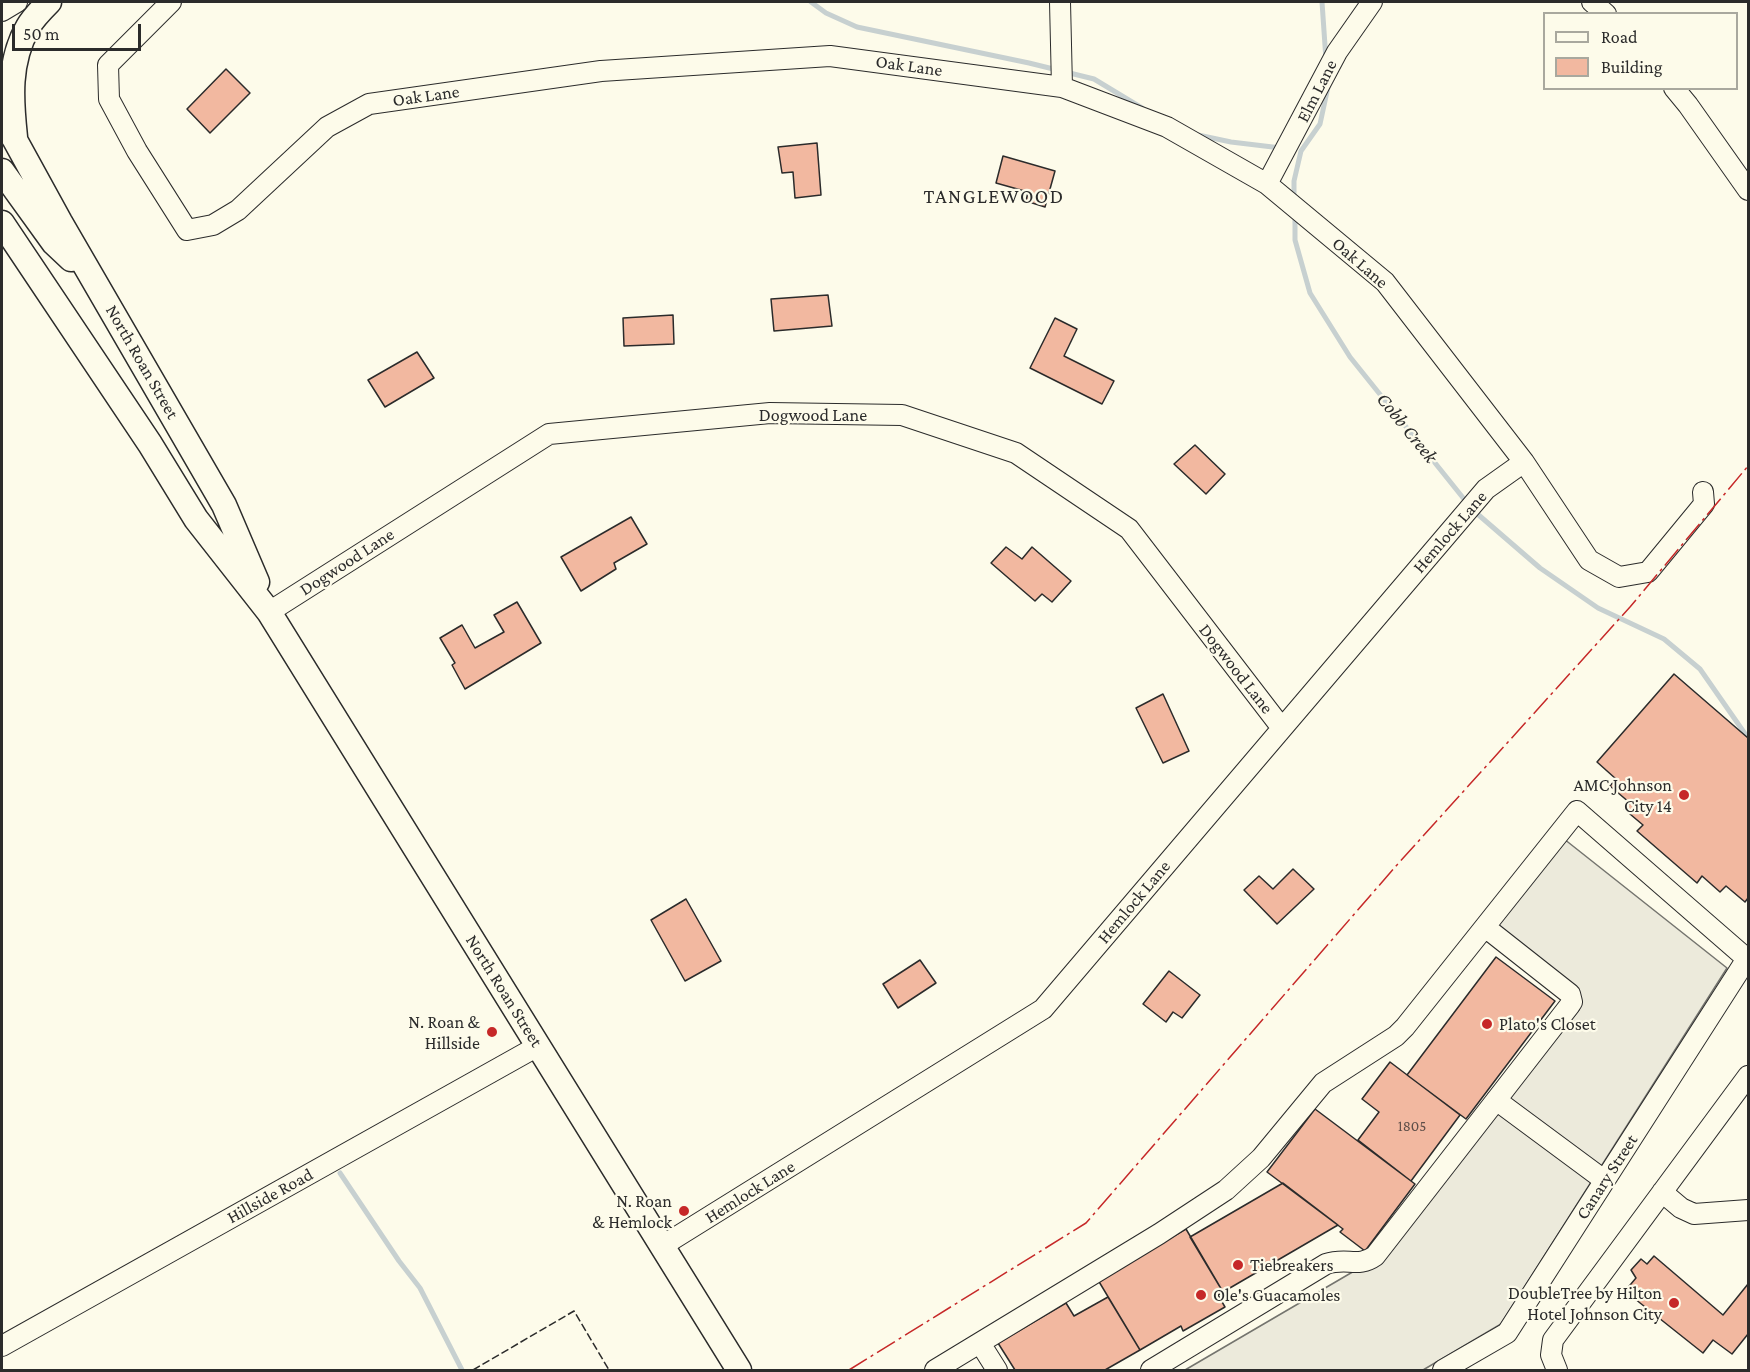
<!DOCTYPE html>
<style>
body{margin:0}
#map{position:relative;width:1750px;height:1372px;overflow:hidden;background:#fdfbea;font-family:"Crimson Pro",serif}
canvas{display:block}
.frame{position:absolute;inset:0;border:3px solid #2b2b2b;pointer-events:none}
.legend{position:absolute;left:1543px;top:12px;width:195px;height:78px;box-sizing:border-box;background:#fdfbea;border:2px solid #a9a89e;margin:0;padding:8px 10px;list-style:none;font-size:18px;color:#2b2b2b}
.legend li{display:flex;align-items:center;gap:12px;height:30px}
.legend b{width:30px;border:2px solid #a9a89e}
.scale{position:absolute;left:12px;top:24px;width:129px;height:27px;box-sizing:border-box;border:3px solid #2b2b2b;border-top:0;padding-left:8px;font-size:18px;line-height:21px;white-space:nowrap;color:#2b2b2b;-webkit-text-stroke:4px #fdfbea;paint-order:stroke}
</style>
<div id="map">
<canvas width="1750" height="1372"></canvas>
<div class="frame"></div>
<ul class="legend">
<li><b style="height:8px;background:#fdfbea"></b>Road</li>
<li><b style="height:16px;background:#f2b8a0"></b>Building</li>
</ul>
<div class="scale">50 m</div>
</div>
<script>
const ctx = document.querySelector('canvas').getContext('2d');
ctx.lineJoin = 'round';
function paint(path, color) { ctx.fillStyle = color; ctx.fill(path, 'evenodd'); }
function stroke(path, color, width, dash) { ctx.strokeStyle = color; ctx.lineWidth = width; ctx.lineCap = dash ? 'butt' : 'round'; ctx.setLineDash(dash || []); ctx.stroke(path); }
function drawText(font, color, halo, rows, align = 'center') {
  ctx.font = font + ' "Crimson Pro",serif'; ctx.lineWidth = 4.5; ctx.setLineDash([]); ctx.textBaseline = 'middle'; ctx.strokeStyle = halo; ctx.fillStyle = color; for (const [text, x, y, turn = 0] of rows) {
    ctx.save(); ctx.translate(x, y); ctx.rotate((+turn || 0) * Math.PI / 180); ctx.textAlign = isNaN(turn) ? turn : align; if (halo) ctx.strokeText(text, 0, 0); ctx.fillText(text, 0, 0); ctx.restore();
  }
}
const parking = new Path2D(`
 M1559,835L1727,968L1501,1324L1423,1370H1185L1385,1253L1579,1010L1482,935Z`);
const stream = new Path2D(`
 M811,2L826,13L857,27L1029,63L1094,79L1142,108
 M1322,2L1326,60
 M1198,135L1231,142L1281,148
 M1294,199V181L1301,151L1320,124L1328,87
 M1295,214V240L1310,293L1350,357L1468,504
 M1474,511L1540,568L1598,608L1664,639L1700,669L1748,738
 M340,1173L399,1261L420,1288L462,1370`);
const building = new Path2D(`
 M226,69L250,93L210,133L187,109Z
 M817,143L821,195L795,198L793,172L782,173L778,147Z
 M1003,156L1055,171L1045,207L1026,201L1028,192L996,183Z
 M828,295L832,326L774,331L771,299Z
 M673,315L674,344L624,346L623,318Z
 M1055,318L1077,329L1064,356L1114,381L1102,404L1030,368Z
 M417,352L434,378L385,407L368,380Z
 M1195,445L1225,474L1206,494L1174,464Z
 M631,517L647,544L614,563L616,569L581,591L561,557Z
 M1006,547L1022,559L1032,547L1071,581L1052,602L1042,594L1035,601L991,563Z
 M517,602L541,643L465,689L452,665L455,663L440,638L462,625L475,648L504,632L494,615Z
 M1674,674L1748,738V898L1745,902L1726,886L1720,892L1702,876L1697,883L1637,831L1643,825L1624,809L1630,803L1610,786L1616,779L1597,762Z
 M1163,694L1189,751L1163,763L1136,708Z
 M1293,869L1314,889L1277,924L1244,890L1259,876L1273,889Z
 M686,899L721,961L685,981L651,920Z
 M1496,957L1555,1001L1466,1119L1407,1075Z
 M920,960L936,983L898,1008L883,984Z
 M1169,971L1200,995L1182,1018L1173,1012L1166,1022L1143,1004Z
 M1390,1062L1460,1115L1411,1181L1358,1140L1379,1112L1362,1099Z
 M1315,1109L1415,1184L1365,1251L1340,1232L1343,1229L1267,1172Z
 M1283,1183L1338,1225L1223,1292L1190,1237Z
 M1186,1229L1223,1292L1218,1295L1225,1307L1183,1331L1181,1326L1140,1350L1098,1280Z
 M1654,1256L1723,1315L1748,1284V1334L1732,1354L1713,1340L1703,1353L1625,1291L1636,1278L1631,1270L1641,1259L1647,1264Z
 M1108,1297L1140,1350L1105,1370H1015L998,1343L1066,1303L1074,1316Z`);
const minor = new Path2D(`
 M171,2L108,65L109,99L137,151L187,230L213,225L238,210L327,127L369,104L601,71L830,56L1062,87L1167,127L1267,184L1385,282L1524,462L1589,560L1619,577L1648,572L1704,504L1703,492
 M1060,2L1062,87
 M1592,2L1606,14
 M2,11L17,2
 M1674,88L1688,105L1748,190
 M1267,184L1337,52L1372,2
 M269,612L549,434L770,413L902,415L1016,453L1129,529L1281,727
 M1496,1100L1604,1180
 M1662,1192L1681,1208L1694,1214L1748,1210
 M662,1246L1043,1009L1486,489L1524,462
 M980,1343L997,1370
 M2,1346L538,1046
 M935,1370L1159,1234L1226,1190L1261,1158L1323,1083L1396,1036L1405,1027L1577,811L1746,958
 M1151,1370L1326,1264C1347,1257 1358,1268 1375,1256L1570,1005L1572,1002L1570,994L1485,927
 M1443,1370L1507,1333L1748,957
 M1557,1370L1551,1355L1553,1340L1748,1076`);
const major = new Path2D(`
 M2,119L15,140L60,222L224,505L257,582
 M15,137C11,100 8,62 28,27C33,18 42,9 49,2
 M2,171L54,243L71,259
 M2,223L150,444L196,519L269,612L739,1370`);
const fence = new Path2D(`
 M473,1370L574,1311L609,1370`);
const power = new Path2D(`
 M849,1370L1086,1223L1396,866L1630,607L1748,466`);
const markers = [
 [1684,795,6,"#c62828"],
 [1487,1024,6,"#c62828"],
 [492,1032,6,"#c62828"],
 [684,1211,6,"#c62828"],
 [1238,1265,6,"#c62828"],
 [1201,1295,6,"#c62828"],
 [1674,1303,6,"#c62828"]
];
const numberNames = [
 ["1805",1412,1126]
];
const streetNames = [
 ["Oak Lane",909,66,8],
 ["Elm Lane",1317,91,-63],
 ["Oak Lane",426,96,-8],
 ["Oak Lane",1360,263,41],
 ["North Roan Street",142,362,60],
 ["Dogwood Lane",813,415],
 ["Hemlock Lane",1450,532,-49],
 ["Dogwood Lane",347,562,-33],
 ["Dogwood Lane",1236,669,52],
 ["Hemlock Lane",1134,902,-50],
 ["North Roan Street",504,991,58],
 ["Canary Street",1607,1177,-57],
 ["Hemlock Lane",750,1192,-32],
 ["Hillside Road",270,1196,-29]
];
const poiNames = [
 ["AMC Johnson",1672,785],
 ["City 14",1672,806],
 ["N. Roan &",480,1022],
 ["Hillside",480,1043],
 ["Plato's Closet",1499,1024,"left"],
 ["N. Roan",672,1201],
 ["& Hemlock",672,1222],
 ["Tiebreakers",1250,1265,"left"],
 ["DoubleTree by Hilton",1662,1293],
 ["Hotel Johnson City",1662,1314],
 ["Ole's Guacamoles",1213,1295,"left"]
];
const neighbourhoodNames = [
 ["TANGLEWOOD",994,197]
];
const waterNames = [
 ["Cobb Creek",1407,428,51]
];
paint(parking, '#eceadb');
stroke(parking, '#74746e', 1.5);
stroke(stream, '#c7d0d0', 5);
paint(building, '#f2b8a0');
stroke(building, '#2b2b2b', 1.5);
stroke(minor, '#2b2b2b', 22);
stroke(major, '#2b2b2b', 27);
stroke(minor, '#fdfbea', 20);
stroke(major, '#fdfbea', 24);
stroke(fence, '#2b2b2b', 1.5, [8, 3]);
stroke(power, '#c62828', 1.5, [21, 4.5, 3, 4.5]);
for (const [x, y, r, color] of markers) { const dot = new Path2D(); dot.arc(x, y, r, 0, 2 * Math.PI); ctx.fillStyle = color; ctx.fill(dot); stroke(dot, '#fdfbea', 2); }
drawText('15px', '#5d4e48', null, numberNames);
drawText('18px', '#2b2b2b', '#fdfbea', streetNames);
drawText('18px', '#2b2b2b', '#fdfbea', poiNames, 'right');
ctx.letterSpacing = '1.5px';
drawText('20px', '#2b2b2b', '#fdfbea', neighbourhoodNames);
ctx.letterSpacing = '0px';
drawText('italic 20px', '#2b2b2b', '#fdfbea', waterNames);
</script>
